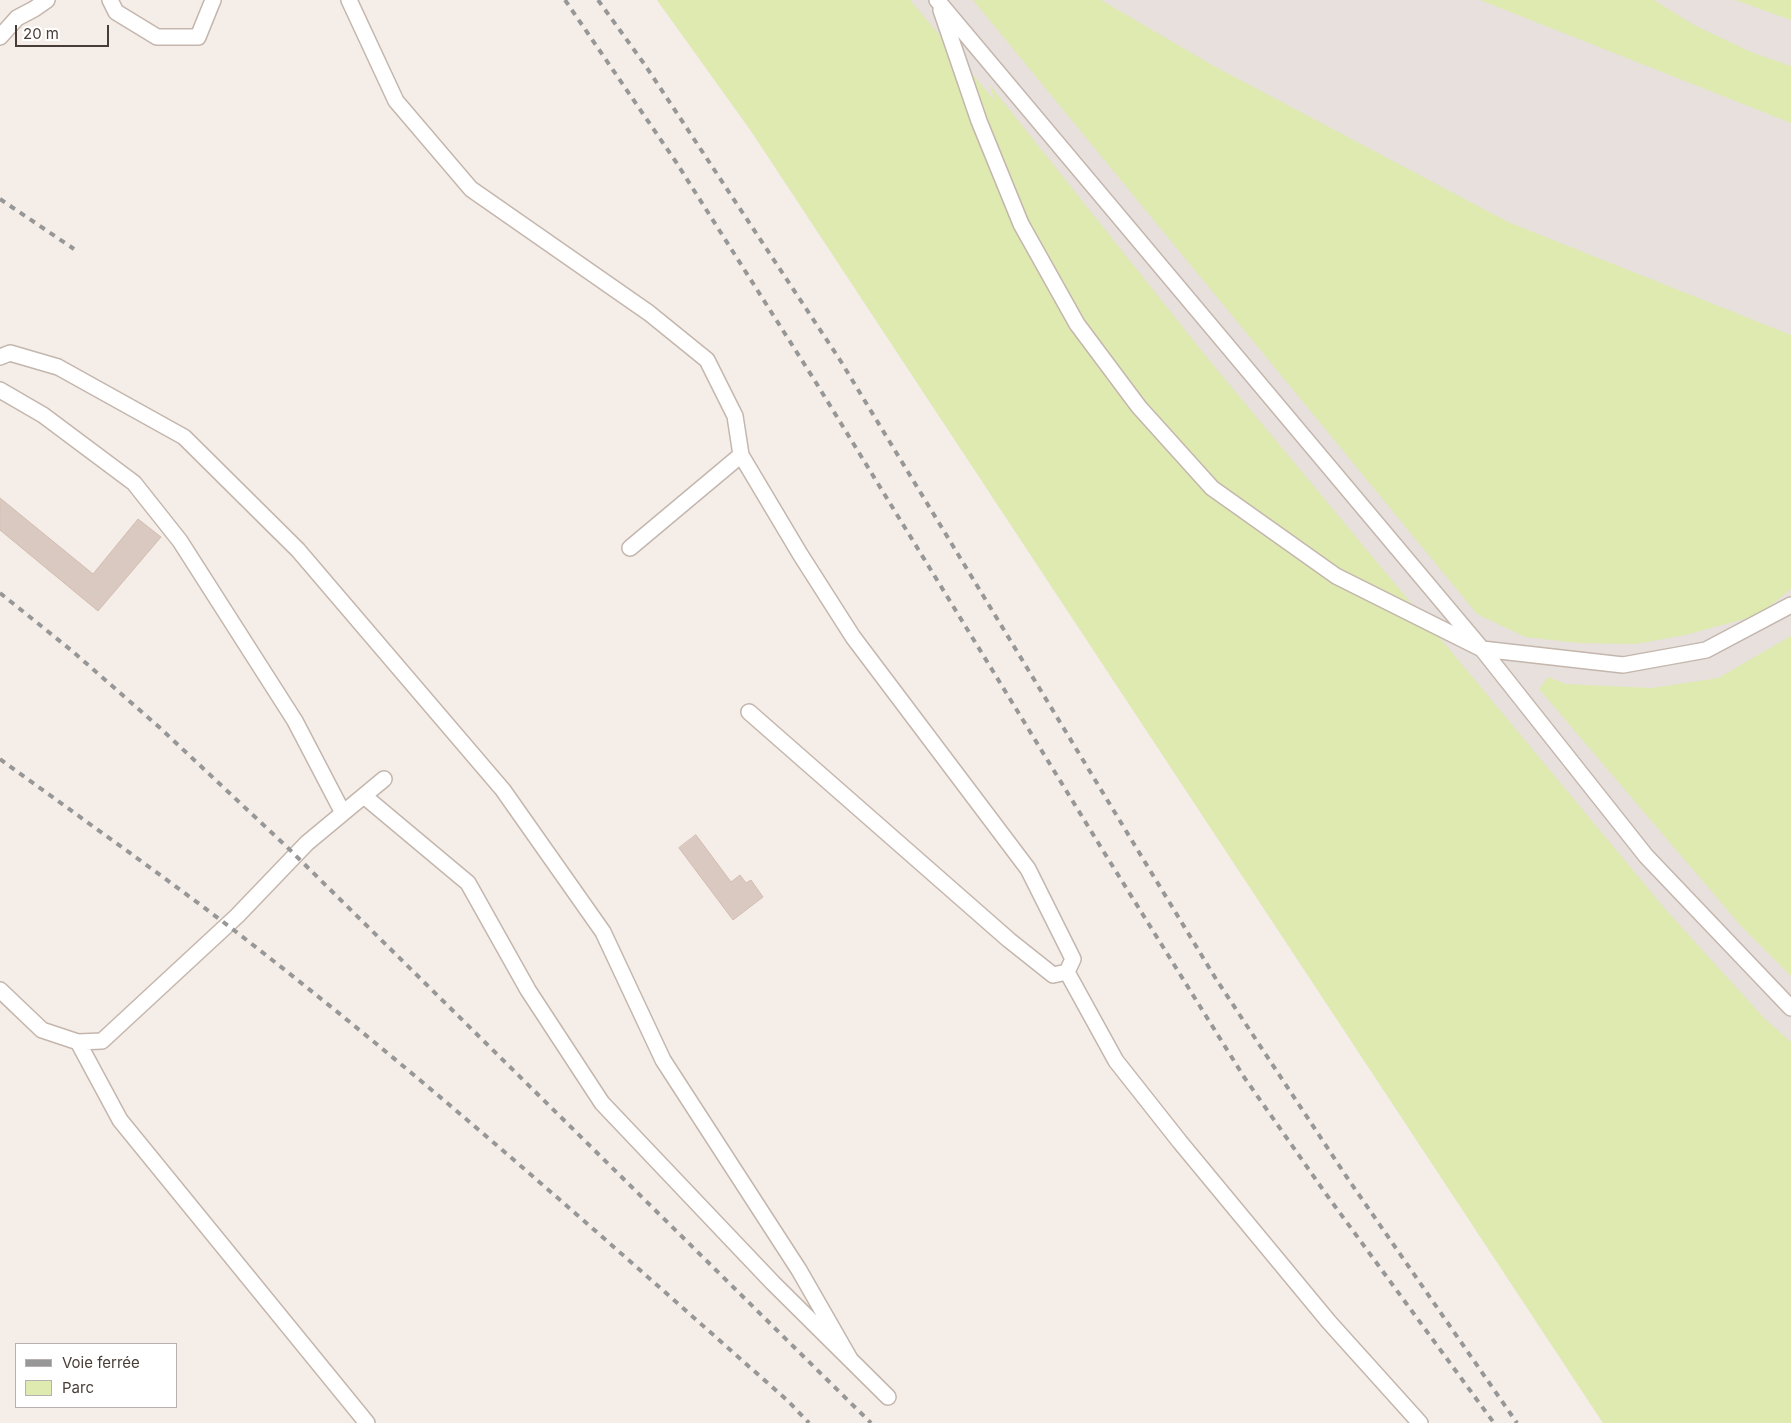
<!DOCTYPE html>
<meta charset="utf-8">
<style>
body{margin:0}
#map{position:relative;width:1791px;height:1423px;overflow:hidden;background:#f5eee8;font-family:Inter,sans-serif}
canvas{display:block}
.legend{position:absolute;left:15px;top:1343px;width:162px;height:65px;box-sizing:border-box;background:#fff;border:1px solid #b6b1af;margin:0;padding:6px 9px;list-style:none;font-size:15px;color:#483d36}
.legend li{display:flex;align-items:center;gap:10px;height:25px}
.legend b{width:25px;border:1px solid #b6b1af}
.scale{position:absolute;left:15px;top:25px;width:94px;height:22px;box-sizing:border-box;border:2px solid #483d36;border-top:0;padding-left:6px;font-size:15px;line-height:18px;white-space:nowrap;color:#483d36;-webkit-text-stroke:4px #fff;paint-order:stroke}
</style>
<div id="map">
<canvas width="1791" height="1423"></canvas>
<ul class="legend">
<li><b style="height:6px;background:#979797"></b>Voie ferrée</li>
<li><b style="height:14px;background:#dfeab0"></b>Parc</li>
</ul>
<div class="scale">20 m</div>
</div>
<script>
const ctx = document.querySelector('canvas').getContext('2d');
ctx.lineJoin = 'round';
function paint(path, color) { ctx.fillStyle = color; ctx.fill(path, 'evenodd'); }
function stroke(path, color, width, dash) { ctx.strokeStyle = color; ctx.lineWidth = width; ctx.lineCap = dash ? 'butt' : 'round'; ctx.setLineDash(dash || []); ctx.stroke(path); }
const industrial = new Path2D(`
 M657,0H1791V1423H1603L751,131Z`);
const green = new Path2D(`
 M657,0H910L995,101L989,84L1209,360L1666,910L1764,1018L1791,1042V1423H1603L751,131Z
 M973,0H1101L1212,65L1508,222L1791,335V589L1759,615L1685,635L1636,644L1578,643L1525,637L1477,614Z
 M1480,0H1654L1694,25L1751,52L1791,66V123Z
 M1735,0H1791V20Z
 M1791,636V976L1741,926L1539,689L1548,677L1566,684L1652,688L1718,678Z`);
const building = new Path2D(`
 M0,498L93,574L138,519L161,537L98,611L0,530Z
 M696,835L731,882L740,875L746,883L751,880L763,897L733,920L679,848Z`);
const service = new Path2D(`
 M110,0L116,12L157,37H198L213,0
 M349,0L396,101L471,189L649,313L707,360L735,416L741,455L630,548
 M937,0L1482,649L1646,856L1791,1008
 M941,10L979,121L1021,224L1077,324L1139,407L1212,488L1336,576L1482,649L1623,665L1706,650L1791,605
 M0,37L17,18L34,9L47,0
 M0,357L10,353L58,367L184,437L298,550L503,790L603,932L663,1060L799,1270L850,1359
 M0,390L43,415L134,483L180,541L295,721L343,813
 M741,455L800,554L853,637L1028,869L1073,959L1067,972L1053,975L1009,940L749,712
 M364,796L468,883L528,990L602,1103L773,1283L888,1397
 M1067,972L1116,1061L1180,1142L1329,1322L1420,1423
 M0,990L42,1030L78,1042L102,1041L237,916L307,843L384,779
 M78,1042L120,1120L367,1423`);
const rail = new Path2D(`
 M565,0L676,162L815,381L1102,849L1244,1077L1326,1194L1494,1423
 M598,0L645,65L840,360L1216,979L1346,1176L1517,1423
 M0,199L74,249
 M0,593L71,650L159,727L287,847L871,1423
 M0,759C78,816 158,872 235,931C427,1079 607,1241 788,1401L809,1423`);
paint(industrial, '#e7e0dd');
paint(green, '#dfeab0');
paint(building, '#dac9c0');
stroke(building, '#d2bcb0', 1);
stroke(service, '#c4b6ad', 18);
stroke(service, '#fff', 15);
stroke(rail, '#979797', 4, [6, 6]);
</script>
